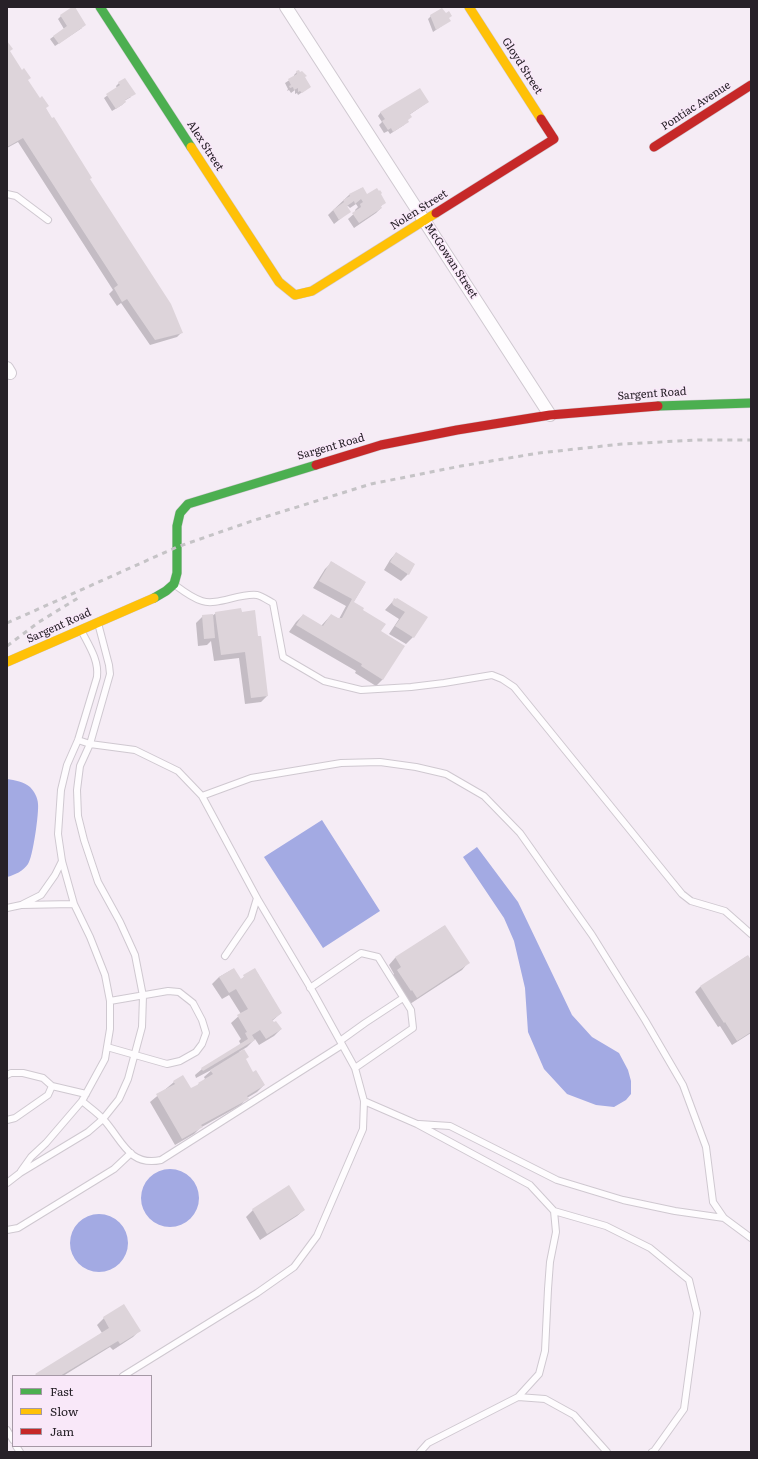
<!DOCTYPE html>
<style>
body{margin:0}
#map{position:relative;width:758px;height:1459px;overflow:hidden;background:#f5ecf5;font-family:Literata,serif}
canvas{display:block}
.frame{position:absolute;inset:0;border:8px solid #272128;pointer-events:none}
.legend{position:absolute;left:12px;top:1375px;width:140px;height:72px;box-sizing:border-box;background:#f9e8f9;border:1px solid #a598a5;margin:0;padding:5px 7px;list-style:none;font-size:12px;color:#272128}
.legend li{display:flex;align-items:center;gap:8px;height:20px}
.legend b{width:20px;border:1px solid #a598a5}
</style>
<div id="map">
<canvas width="758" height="1459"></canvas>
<div class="frame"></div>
<ul class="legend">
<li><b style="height:5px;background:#4caf50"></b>Fast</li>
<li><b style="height:5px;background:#ffc107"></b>Slow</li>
<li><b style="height:5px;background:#c62828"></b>Jam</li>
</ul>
</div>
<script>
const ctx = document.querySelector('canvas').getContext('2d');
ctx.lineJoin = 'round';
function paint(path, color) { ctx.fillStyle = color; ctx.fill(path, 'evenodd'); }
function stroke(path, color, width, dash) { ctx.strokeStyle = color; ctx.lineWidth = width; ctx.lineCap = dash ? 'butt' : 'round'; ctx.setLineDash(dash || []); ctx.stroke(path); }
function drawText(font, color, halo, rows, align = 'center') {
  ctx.font = font + ' Literata,serif'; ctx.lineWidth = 3; ctx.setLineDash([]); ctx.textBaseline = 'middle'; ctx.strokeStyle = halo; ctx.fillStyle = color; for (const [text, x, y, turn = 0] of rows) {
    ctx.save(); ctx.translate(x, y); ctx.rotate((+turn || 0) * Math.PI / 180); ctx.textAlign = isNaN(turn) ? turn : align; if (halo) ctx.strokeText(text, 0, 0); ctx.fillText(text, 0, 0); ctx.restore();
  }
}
const water = new Path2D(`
 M7,779C15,780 24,782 30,787C34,791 38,798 38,804C39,813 33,857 28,864C23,871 15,875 7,877Z
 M322,820L380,911L323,948L264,857Z
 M477,847L518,902L572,1015L592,1037L619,1053L628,1070L631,1081V1094L626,1100L614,1107L596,1105L567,1094L544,1069L528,1032L525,988L514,941L504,918L463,857Z
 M141 1198a29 29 0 1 1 58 0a29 29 0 1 1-58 0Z
 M70 1243a29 29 0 1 1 58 0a29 29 0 1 1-58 0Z`);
const shadow = new Path2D(`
 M61,16L82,28L55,46L50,39L64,29L58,19Z
 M431,16L448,19L449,21L433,32L428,19Z
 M7,43L9,52L89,180L182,332L177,337L150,345L121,303L117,306L109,294L113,290L18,142L7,148Z
 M297,72L304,77L310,87L298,95L297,93L295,94V90L291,93L289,90L287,91L288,89L285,83L294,77V75Z
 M119,83L131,97L124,101L125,102L122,105L112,111L104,98L117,88L116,86Z
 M428,102L409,115L404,125L390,134L388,131L384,133L379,125L382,122L378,116L381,112Z
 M362,188L367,195L380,194L385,202L380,207L381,208L376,213L354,228L348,219L356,212L355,210L358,207L356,204L350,208L348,206L346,207L349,212L334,224L328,215L349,195Z
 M396,553L408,574L401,581L384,570L390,560Z
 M332,562L365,583L353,603L362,610L380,632L383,679L376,686L355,673L356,671L289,632L296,622L303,615L321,626L331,615L339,619L346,606L313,588L325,569Z
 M395,599L426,617L413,637L406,644L389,634L399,619L385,610Z
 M241,610L267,696L261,702L245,704L239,658L214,661L211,641L207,645L198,646L196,623L203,616H212L216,613Z
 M444,926L468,963L462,970L410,1004L390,977L394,974L389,965L395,958Z
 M747,956L751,962V1033L732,1045L720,1026L718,1027L695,992L700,987Z
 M233,969L240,980L255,969L281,1013L272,1021L281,1029L274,1036L259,1045L255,1039L247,1047L239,1052L253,1073L264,1085L257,1092L247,1098L241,1105L200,1128L194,1134L175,1145L150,1102L174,1082L191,1090L194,1088L205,1079L204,1077L213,1069L196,1078L195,1075L202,1069L241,1045L239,1041L241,1039L231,1023L241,1014L229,995L222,999L212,984L219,977Z
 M253,1210H304L297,1216L260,1240L246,1217Z
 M104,1318L139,1331L133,1337L113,1350L110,1347L63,1376H35L102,1333L97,1325Z`);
const building = new Path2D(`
 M72,7H75L86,25L59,44L53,36L67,26L60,15Z
 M442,8L446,13L449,11L452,16L449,18L451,21L436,30L430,15Z
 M7,41L13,49L10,51L22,70L24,68L31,78L28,80L40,98L42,96L49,106L46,108L52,118L54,117L92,178L90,179L171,304L183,333L155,340L127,299L122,302L114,288L118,285L23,138L7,147Z
 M299,70L300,72L302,71L307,76L305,77L311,87L302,93L300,91L298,92V88L294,90L293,87L290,88L289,86L291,85L288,79L297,74L296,71Z
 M125,78L136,94L125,100L126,102L116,109L106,94L120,85L118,82Z
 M420,88L429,102L410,114L412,117L408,120L409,122L393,132L391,128L388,130L382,121L385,119L380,112Z
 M363,187L367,194L377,188L379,191L380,190L382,193L381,194L386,203L381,206L382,208L359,223L352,213L361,207L360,204L363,202L361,199L355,204L354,201L347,206L351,212L339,220L333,210L344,202L343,200L350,196L349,194Z
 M396,552L415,564L409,575L390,562Z
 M331,561L366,582L354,602L364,608L363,610L386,624L381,631L405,646L383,680L361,666L362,664L296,625L303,614L323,626L331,614L338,618H342L352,599L319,581Z
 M394,598L396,599L397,598L428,617L414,638L395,626L405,612L393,605L392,603Z
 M241,608L242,612L255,610L258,636H261L268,696L251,698L245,652L221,655L215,612Z
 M213,614L215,638L204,639L202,615Z
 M445,925L470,963L417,998L412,990L411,991L397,970L401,967L395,957Z
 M748,955L751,960V1032L737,1041L725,1022L724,1023L700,986Z
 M234,968L241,979L244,977L243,975L255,968L282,1013L272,1020L274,1022L276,1021L282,1029L266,1039L260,1030L252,1035L255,1040L203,1071L201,1068L248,1039L245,1033L247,1032L237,1015L248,1009L236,989L229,993L219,977Z
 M244,1049L249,1057L246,1059L253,1072L256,1070L265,1085L247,1096L249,1099L201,1125L203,1127L182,1139L156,1094L175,1084L173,1081L183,1075L191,1088L199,1084L198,1083L213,1074L210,1070Z
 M289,1185L305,1210L267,1234L252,1209Z
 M124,1304L141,1331L120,1344L118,1341L60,1376H37L35,1374L109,1328L103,1317Z`);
const lane = new Path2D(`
 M7,194L16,196L48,220
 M175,585C183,591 192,598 202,601C217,606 239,593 257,595C262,596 269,601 273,603L283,657L324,681L361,690L411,687L444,683L492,675L502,679L514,687L682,894L691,901L725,911L751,934
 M78,740L90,744L135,750L178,771L202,796L257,898L313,992L355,1068L364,1101L363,1129L317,1236L294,1267L257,1293L123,1376
 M202,796L251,778L341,763L380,762L416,767L446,774L484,796L520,833L592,935L645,1020L683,1085L706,1147L713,1202L724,1218L751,1238
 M23,904L41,895L55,875L62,861
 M7,908L21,905L74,904
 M225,956L251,918L257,898
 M310,988L361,953L378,957L411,1010L413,1028L355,1068
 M340,1041L365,1023L403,998
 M107,1047L167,1064L180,1061L196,1052L202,1044L206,1033L202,1020L193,1003L179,992L168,991L110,1001
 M7,1075L11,1073H23L43,1078L52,1086L86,1094
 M82,1101C89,1107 98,1113 104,1120C122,1140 129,1167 161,1160L342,1045
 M364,1101L417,1124L530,1185L554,1211L556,1232L550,1262L548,1289L545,1351L539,1374L518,1397L428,1443L420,1452
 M7,1120L15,1118L48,1095L52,1086
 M419,1124L450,1126L557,1180L623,1200L675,1211L724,1218
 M21,1171L31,1157L46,1143L82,1101L105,1059L110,1029V1001L105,975L90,937L74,904L62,861L58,834L61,790L67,765L78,740L97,677C99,660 89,646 81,630
 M7,1183L20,1173L88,1132L103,1119L119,1099L128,1079L142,1027L143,996L135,955L120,922L98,882L84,840L78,816L77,790L80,766L90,744L110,674L109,665L98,623
 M554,1211L606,1226L650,1248L689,1280L697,1313L684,1409L654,1451L652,1452
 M7,1230L18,1228L114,1169L131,1153
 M518,1397L545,1399L574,1415L607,1452
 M7,1430L13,1440
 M16,1446L20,1452`);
const street = new Path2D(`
 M286,7L550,415
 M7,368L10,373`);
const fast = new Path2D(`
 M100,7L191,147
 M658,406L751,403
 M154,598L166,591L174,584L177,573V526L180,513L188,504L316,465`);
const slow = new Path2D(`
 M469,7L541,119
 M191,147L279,282L295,295L312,291L436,213
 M7,662L154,598`);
const jam = new Path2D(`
 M654,147L751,85
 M436,213L554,139L541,119
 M316,465L381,445L457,430L550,415L658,406`);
const rail = new Path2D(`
 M7,623L177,547L252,521L371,484L461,466L539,453L622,444L698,440H751
 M7,646L39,622L78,598`);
const streetNames = [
 ["Gloyd Street",522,66,57],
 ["Pontiac Avenue",696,106,-33],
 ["Alex Street",205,146,57],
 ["Nolen Street",419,210,-32],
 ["McGowan Street",451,261,57],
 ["Sargent Road",652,394,-4],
 ["Sargent Road",331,447,-16],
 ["Sargent Road",59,626,-24]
];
paint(water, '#a3aae3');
paint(shadow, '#0003');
paint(building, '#ddd4da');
stroke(lane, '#cfc8d0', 8);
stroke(street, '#cfc8d0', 14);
stroke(fast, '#cfc8d0', 10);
stroke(slow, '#cfc8d0', 10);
stroke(jam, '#cfc8d0', 10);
stroke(lane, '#fefcfe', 6);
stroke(street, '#fefcfe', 12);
stroke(fast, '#4caf50', 9);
stroke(slow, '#ffc107', 9);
stroke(jam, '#c62828', 9);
stroke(rail, '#c5c3c6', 3, [5, 5]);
drawText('11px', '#272128', '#f9e8f9', streetNames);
</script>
